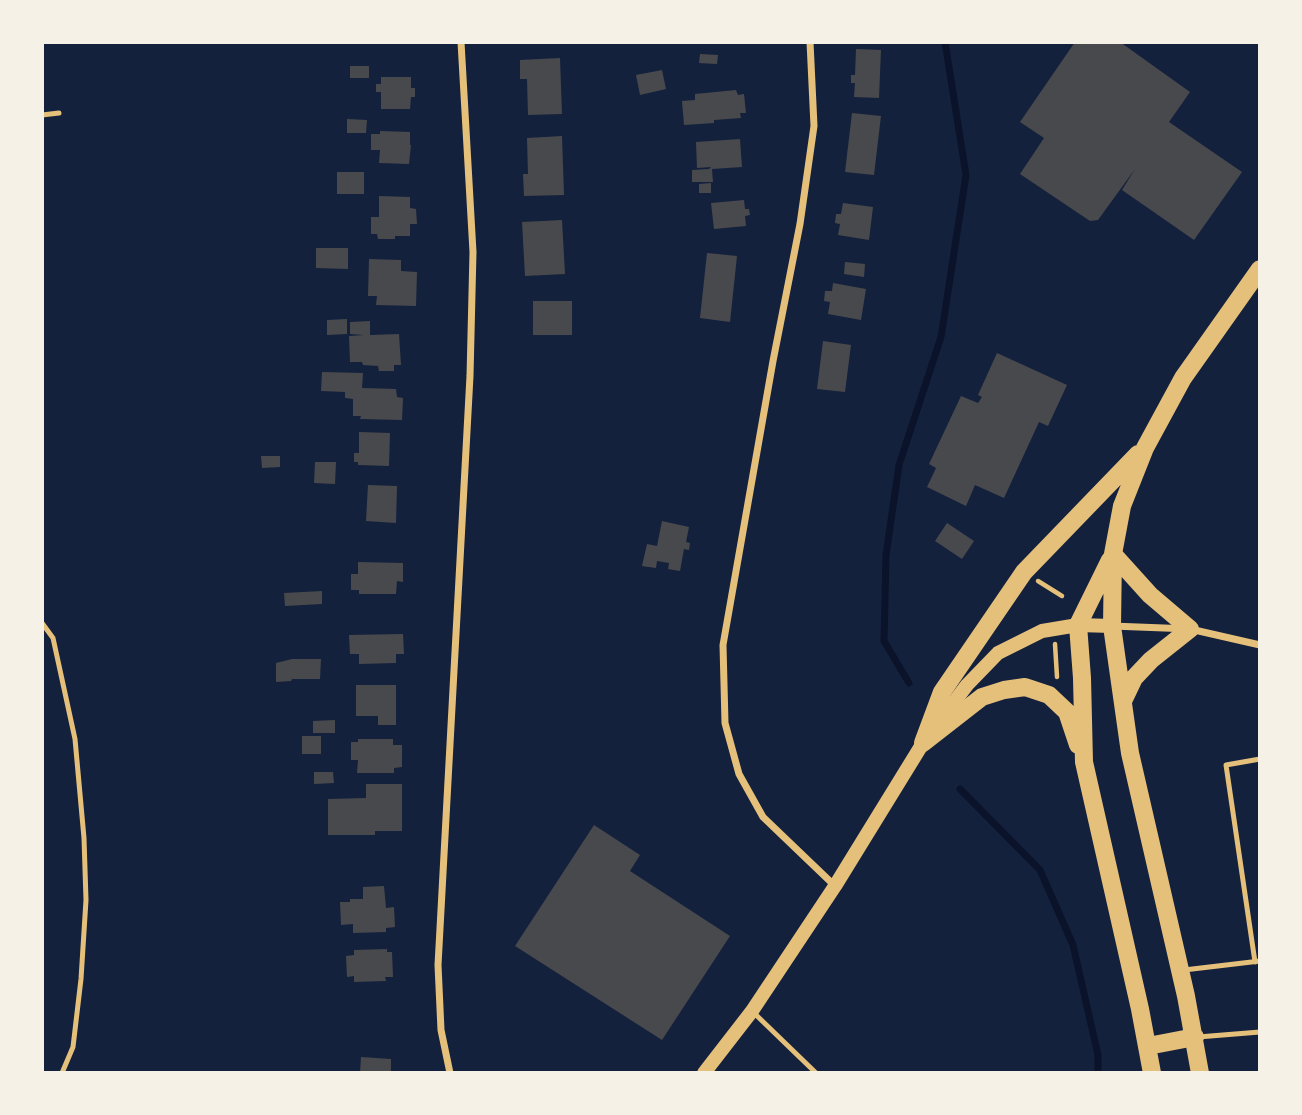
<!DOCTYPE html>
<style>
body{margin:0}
#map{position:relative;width:1302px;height:1115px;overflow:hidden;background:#14213d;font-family:Signika,sans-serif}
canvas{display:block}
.frame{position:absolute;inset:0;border:44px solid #f6f1e7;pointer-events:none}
</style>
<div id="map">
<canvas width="1302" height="1115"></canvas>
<div class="frame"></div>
</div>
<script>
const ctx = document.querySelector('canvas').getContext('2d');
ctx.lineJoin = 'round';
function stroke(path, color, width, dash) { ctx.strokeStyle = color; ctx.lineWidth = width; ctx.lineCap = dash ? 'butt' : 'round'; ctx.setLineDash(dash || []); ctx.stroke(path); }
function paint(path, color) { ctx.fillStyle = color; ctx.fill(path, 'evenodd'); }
const stream = new Path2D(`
 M909,683L884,641L886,555L899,465L941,337L966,175L945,42
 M960,789L1040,870L1073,945L1098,1055V1073`);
const building = new Path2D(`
 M1075,42H1120L1190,92L1169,122L1242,172L1194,240L1122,190L1135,169L1098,220L1090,221L1020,174L1044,138L1020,122Z
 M856,49L881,50L879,98L854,97L855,83H851V75H855Z
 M700,54L718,55L717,64L699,63Z
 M560,58L562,114L528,115L527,79H520V60Z
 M350,66H369V78H350Z
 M662,70L666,89L640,95L636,75Z
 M381,77H411V88H415V97H411L410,109H381V92H376V84H381Z
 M736,90L738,95L744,94L746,113H740L741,118L714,120V123L684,125L682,101L695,100V94Z
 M852,113L881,116L874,175L845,172Z
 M347,119L367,120L366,133H347Z
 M380,131L410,132V145H411L409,164L379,163L380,150H371V134H380Z
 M562,136L564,195L524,196L523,174H528L527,138Z
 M740,139L742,167L712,169L713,182H692V170L709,169L711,167L697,168L696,142Z
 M337,172H364V194H337Z
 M711,183V193H699V184Z
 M379,196L410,197V208L416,209L417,224H410V236H395V239H378L377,234H371V217H379Z
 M744,200L745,209H749L750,215L745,216L746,226L714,229L711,203Z
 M843,203L873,207L869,240L838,235L840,224L835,223L836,214H841Z
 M562,220L565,274L525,276L522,222Z
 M316,248H348V269L316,268Z
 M707,253L737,256L730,322L700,318Z
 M369,259L401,260V271L417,272L416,306L376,305L377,296H368Z
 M845,262L865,264L864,277L844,274Z
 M833,283L866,289L861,320L828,314L830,302L824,301L825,291H832Z
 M533,301H572V335H533Z
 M347,319V334L327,335V320Z
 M370,321V335L399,334L401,365H394V371H379L378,366L363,365L362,362H350L349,336L364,335L350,334V322Z
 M823,341L851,345L845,392L817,389Z
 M997,353L1067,385L1048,426L1039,422L1004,498L975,485L966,506L927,487L936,468L929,464L961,396L978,403L982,397L978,395Z
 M322,372L363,373L362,388L396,389L397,397L403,398L402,420L360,419L361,416H353V399L345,398V392L321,391Z
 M359,432L390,433L389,466L358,465V462H354V453H359Z
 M261,456H280V467L262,468Z
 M315,462H336L335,484L314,483Z
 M368,485L397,486L396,523L366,521Z
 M662,521L689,527L686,542L690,543L689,550L684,549L680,571L668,569L669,563L657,561L656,568L642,566L647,544L657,546Z
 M947,523L974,541L962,559L935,541Z
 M358,562L403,563V582L397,581L396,594H359V590H351V574H358Z
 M322,591V604L285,606L284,593Z
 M403,634L404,654H396V663L359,664V654H350L349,635Z
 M292,659H321L320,679H292L291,681L276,682V663Z
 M356,685H396V725H378V716H356Z
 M335,720V733H313V721Z
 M302,736H321V754H302Z
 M358,739H393V745H402V767L394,768V773H357L358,760H351V742H358Z
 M314,772H333L334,783L314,784Z
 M366,784H402V831H375V835H328V799L366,798Z
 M594,825L640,855L630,871L730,936L662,1040L515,946Z
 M384,886L386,908L394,907L395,927L386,928V932L353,933V924L341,925L340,902H350V899H363V887Z
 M387,949V952H392L393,977H385L386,981L354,982V976L347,977L346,956L354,955V950Z
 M361,1057L391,1059V1073H360Z`);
const path = new Path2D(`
 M1038,581L1062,596
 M1055,644L1057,677`);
const service = new Path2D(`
 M42,115L59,113
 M42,623L53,638L75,739L84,838L86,900L81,979L73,1047L62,1073
 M1255,962L1226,765L1260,759
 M1184,970L1260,961
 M753,1012L816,1073
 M1198,1037L1260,1032`);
const minor = new Path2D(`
 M810,42L814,126L800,224L773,361L723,645L725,723L739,774L763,817L835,886
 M1112,626L1190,629L1260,645
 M450,1073L441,1030L438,965L470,376L473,252L461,42`);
const secondary = new Path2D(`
 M704,1073L752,1011L835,886L923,743L967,685L998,653L1042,631L1078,625L1112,626`);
const primary = new Path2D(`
 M1113,554L1150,595L1190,629L1151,660L1134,678L1123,701
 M1110,560L1078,625L1082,678L1084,762L1140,1009L1152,1073
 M923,743L942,692L1024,572L1138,454
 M923,743L982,697L1004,690L1025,687L1049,695L1067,712L1078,745
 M1148,1046L1195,1037
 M1200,1073L1186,996L1130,753L1112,626L1113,554L1122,506L1145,448L1183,378L1260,269`);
stroke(stream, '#0b132b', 7);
paint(building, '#48494c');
stroke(path, '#e5c07b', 4.5);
stroke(service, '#e5c07b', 5);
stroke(minor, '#e5c07b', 7);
stroke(secondary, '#e5c07b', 14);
stroke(primary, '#e5c07b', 18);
</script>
